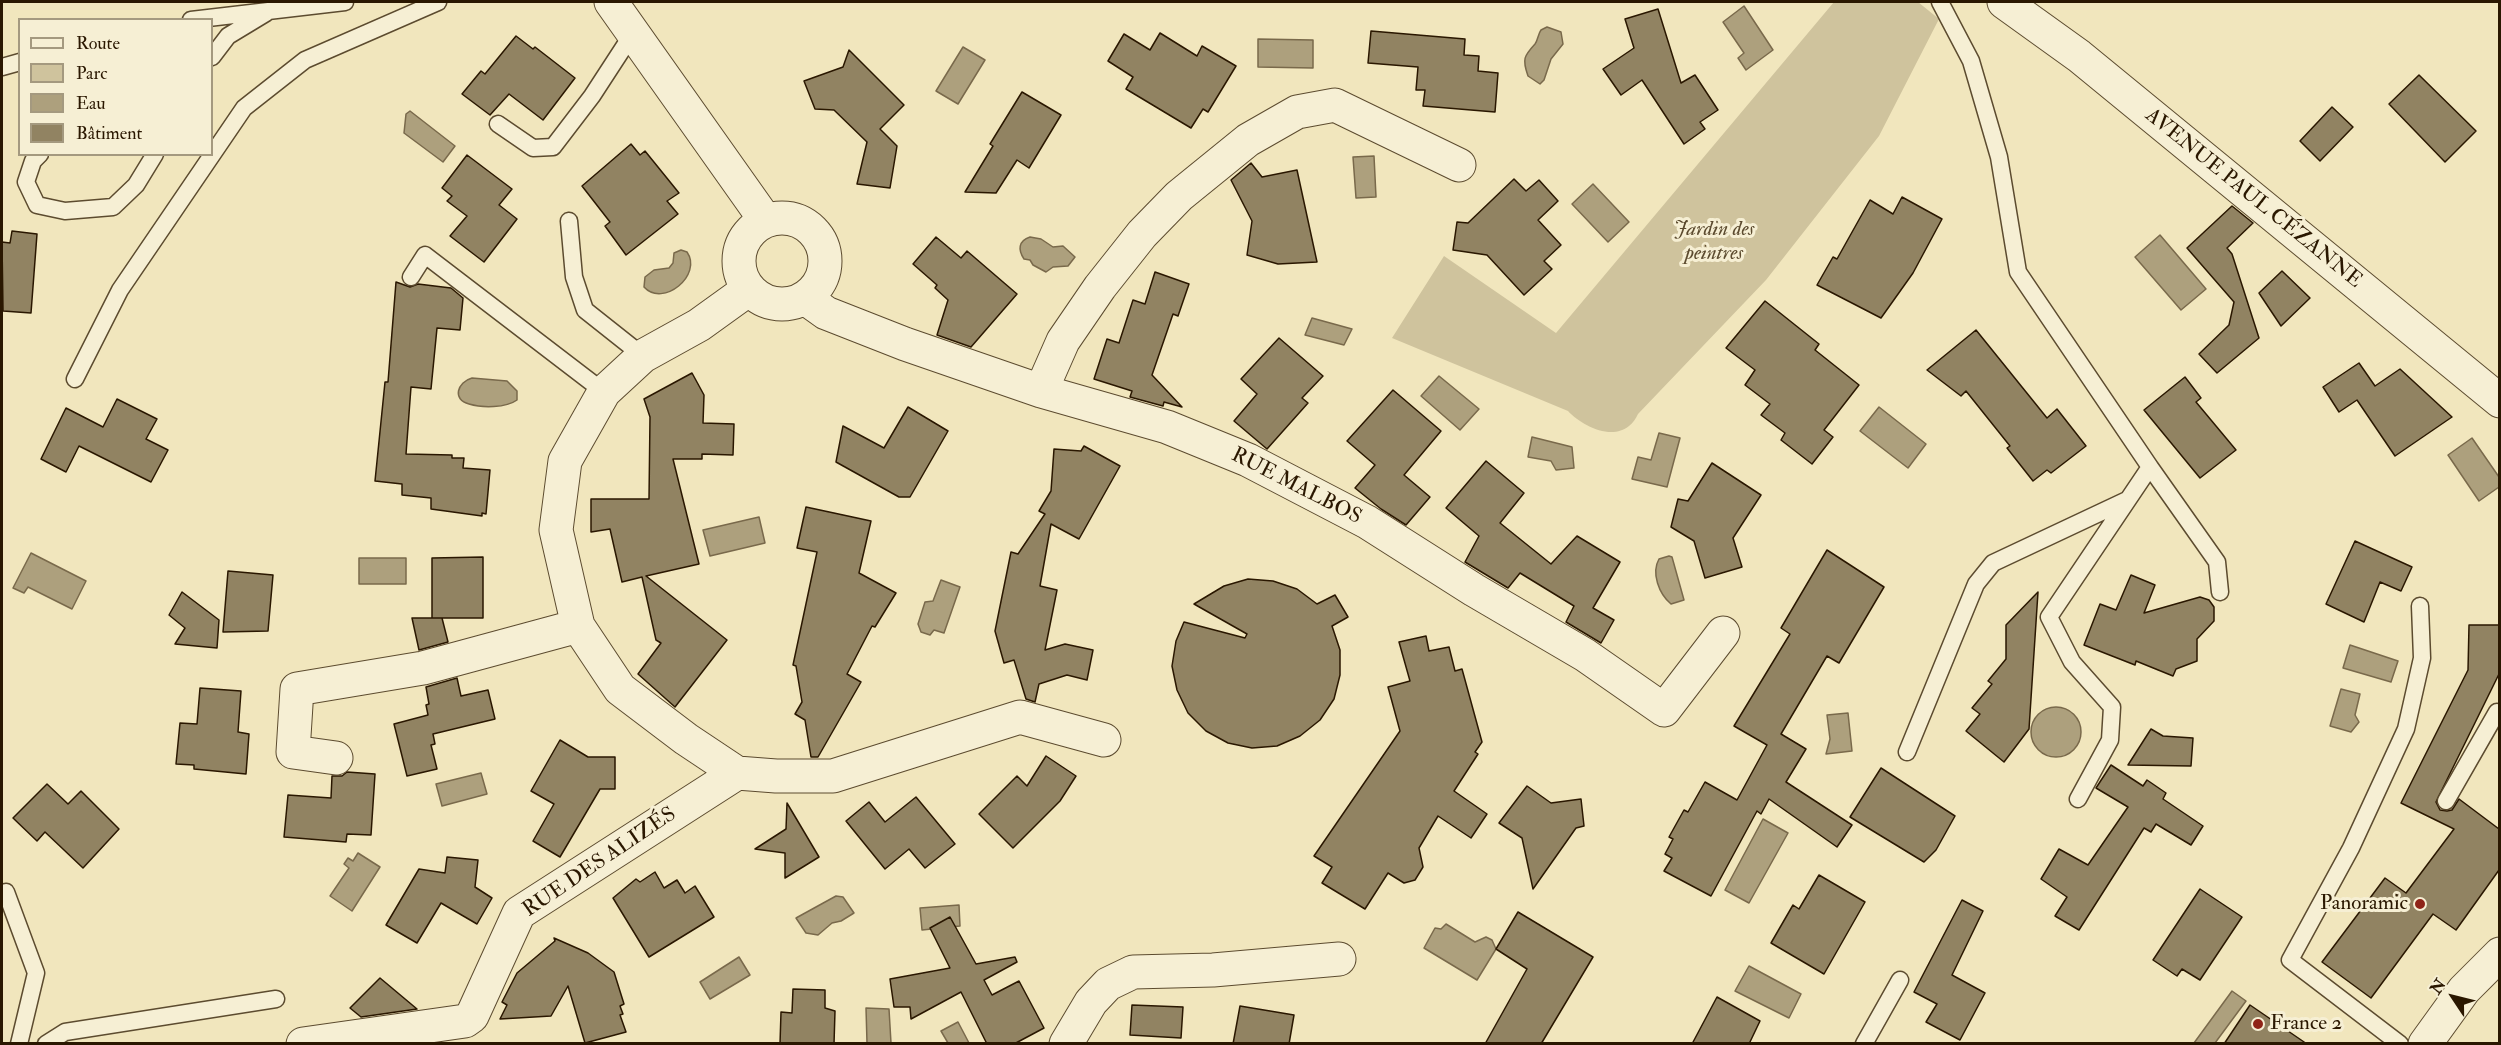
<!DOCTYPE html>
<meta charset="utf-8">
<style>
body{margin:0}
#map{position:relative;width:2501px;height:1045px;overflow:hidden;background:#f1e6bd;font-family:"IM FELL Double Pica",serif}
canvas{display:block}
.frame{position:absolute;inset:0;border:3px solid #2a1700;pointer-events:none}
.legend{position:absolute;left:18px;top:18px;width:195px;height:138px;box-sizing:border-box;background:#f6efd4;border:2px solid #a4997f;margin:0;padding:8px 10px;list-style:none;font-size:18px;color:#2a1700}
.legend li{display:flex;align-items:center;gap:12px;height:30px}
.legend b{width:30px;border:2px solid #a4997f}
.north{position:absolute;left:2423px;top:967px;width:60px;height:60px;-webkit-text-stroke:4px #f6efd4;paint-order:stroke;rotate:305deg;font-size:16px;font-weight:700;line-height:24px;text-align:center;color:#2a1700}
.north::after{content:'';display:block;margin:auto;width:21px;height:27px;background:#2a1700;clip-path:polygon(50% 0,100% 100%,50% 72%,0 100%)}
</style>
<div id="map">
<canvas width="2501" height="1045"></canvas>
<div class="frame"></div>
<ul class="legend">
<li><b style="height:8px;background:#f6efd4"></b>Route</li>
<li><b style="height:16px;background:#cfc39d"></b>Parc</li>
<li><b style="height:16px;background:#ada07d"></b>Eau</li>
<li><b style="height:16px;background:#918362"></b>Bâtiment</li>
</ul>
<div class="north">N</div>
</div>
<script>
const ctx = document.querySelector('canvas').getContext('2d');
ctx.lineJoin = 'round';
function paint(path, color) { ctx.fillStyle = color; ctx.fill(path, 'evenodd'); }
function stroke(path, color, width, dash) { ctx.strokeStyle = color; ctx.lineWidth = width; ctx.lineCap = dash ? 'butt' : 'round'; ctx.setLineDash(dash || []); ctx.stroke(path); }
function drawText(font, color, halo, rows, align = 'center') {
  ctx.font = font + ' "IM FELL Double Pica",serif'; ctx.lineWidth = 6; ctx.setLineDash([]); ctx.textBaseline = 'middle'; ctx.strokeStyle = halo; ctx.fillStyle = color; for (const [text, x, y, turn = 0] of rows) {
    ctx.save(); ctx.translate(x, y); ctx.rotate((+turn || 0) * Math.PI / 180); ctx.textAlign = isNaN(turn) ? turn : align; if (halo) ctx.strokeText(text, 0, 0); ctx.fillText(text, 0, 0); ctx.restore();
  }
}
const green = new Path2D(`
 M1834,2H1918L1939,19L1879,136L1766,280L1638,414C1636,418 1633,423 1629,426C1611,441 1581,425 1568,411L1392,338L1444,256L1556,333Z`);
const water = new Path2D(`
 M1744,6L1773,50L1746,70L1738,58L1744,53L1723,22Z
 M1547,27L1561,32L1563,44L1551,59L1544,80L1540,84L1528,76C1522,59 1524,56 1535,44C1538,40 1538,34 1541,30Z
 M1258,39L1313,40V68L1258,67Z
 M963,47L985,60L958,104L936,91Z
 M410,111L455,146L443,162L404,133L406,114Z
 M1374,156L1376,197L1356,198L1353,157Z
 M1593,184L1629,222L1608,242L1572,204Z
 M2160,235L2206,289L2181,310L2135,257Z
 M1030,237L1041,239L1053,247L1063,246L1075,257L1068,266L1053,267L1046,272L1033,265L1030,260L1024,259C1018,250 1018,241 1030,237Z
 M681,250L687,252C703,275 663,308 644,287L645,277L654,270L669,268L673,263L674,253Z
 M1312,318L1352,329L1344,345L1305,335Z
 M1439,376L1479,409L1460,430L1421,396Z
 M472,378L507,381L517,391V400C506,408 482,408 469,404C452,400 457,382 472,378Z
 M1879,407L1926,444L1908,468L1860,431Z
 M1659,433L1680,438L1667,487L1632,479L1638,457L1651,460Z
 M1532,437L1572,447L1574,468L1556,470L1551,461L1528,457Z
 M2472,438L2499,477V487L2479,501L2448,455Z
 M759,517L765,543L710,556L703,530Z
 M31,553L86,581L72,609L28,587L24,593L13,588Z
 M1669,556L1672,557L1684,600L1671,604C1659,594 1651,573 1659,559Z
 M359,558H406V584H359Z
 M941,580L960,587L944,633L934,630L930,635L921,632L918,624L925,602L933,601Z
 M2350,645L2398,661L2391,682L2343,668Z
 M2341,689L2360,694L2355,715L2359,722L2351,732L2330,726Z
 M2031 732a25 25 0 1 1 50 0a25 25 0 1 1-50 0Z
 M1848,713L1852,751L1826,754L1830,739L1827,715Z
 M481,773L487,794L442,806L436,784Z
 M1763,819L1788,833L1749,903L1725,890Z
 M358,853L380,867L352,911L330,896L349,868L344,864L348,858L353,861Z
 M836,896L843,897L854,913L841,921L832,923L818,935L806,933L796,918Z
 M959,905L960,926L922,930L920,908Z
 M1446,924L1475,942L1486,937L1492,940L1496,949L1477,980L1424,948L1435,928L1441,929Z
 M739,957L750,975L710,999L700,982Z
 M1749,966L1801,994L1789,1018L1735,991Z
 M2232,991L2246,1001L2215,1043H2194Z
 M866,1008L889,1009L891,1043H867Z
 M958,1022L969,1043H948L941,1031Z`);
const building = new Path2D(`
 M1658,9L1681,83L1695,75L1718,110L1700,122L1705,129L1684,144L1642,80L1621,95L1603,69L1634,48L1625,19Z
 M1371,31L1465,39L1464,55L1479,56L1478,71L1498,73L1495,112L1423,106L1425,90H1416L1418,67L1368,63Z
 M1160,33L1197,56L1202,46L1236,66L1208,112L1203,109L1191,128L1126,89L1133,77L1108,61L1124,34L1150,50Z
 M516,36L533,49L535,47L575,78L543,120L509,94L490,115L462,94L481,71L485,74Z
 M849,50L904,105L880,129L897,146L890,188L857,184L867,142L834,110L815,109L804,81L843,67Z
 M2419,75L2476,131L2445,162L2389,104Z
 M1022,92L1061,115L1029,168L1017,160L996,193L965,192L993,146L990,144Z
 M2332,107L2353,127L2320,161L2300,141Z
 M631,144L640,155L645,151L679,193L667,201L678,214L626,255L605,226L610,222L582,186Z
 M467,155L512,189L499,205L517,219L484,262L450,236L467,216L447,201L452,196L442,188Z
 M1251,163L1262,177L1297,170L1317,262L1278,264L1247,255L1252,221L1231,180Z
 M1514,179L1526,191L1539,180L1558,201L1538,220L1561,245L1544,261L1552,269L1524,295L1487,255L1453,250L1457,222L1468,223Z
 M1902,197L1942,219L1913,273L1881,318L1817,285L1833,257L1837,259L1870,200L1893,214Z
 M2232,206L2253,223L2227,248L2232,254L2259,338L2217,373L2199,354L2229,325L2234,302L2187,248Z
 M12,231L37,234L31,313L3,311L2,242L10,243Z
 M936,237L961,258L967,251L1017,294L971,347L937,335L948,300L935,288L937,285L913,264Z
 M2282,271L2310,298L2281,326L2259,293Z
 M1155,272L1189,284L1178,316L1173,314L1152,375L1182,407L1164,402L1163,406L1130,397L1132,391L1094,379L1107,339L1119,343L1133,300L1145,304Z
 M396,282L410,287L418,284L451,288L463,298L460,330L437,328L431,389L411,387L406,454L452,455V458H464L463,468L490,470L486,514L482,513V516L431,509V498L402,495V484L375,481L385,382H388Z
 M1765,301L1819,344L1815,350L1859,385L1824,430L1833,437L1812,464L1781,440L1785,433L1761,415L1770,404L1745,385L1755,370L1726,348Z
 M1976,330L2047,418L2057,409L2086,446L2051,473L2047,470L2033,481L2007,448L2010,446L1966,391L1961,396L1927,370Z
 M1279,338L1323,376L1302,398L1308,403L1267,449L1234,421L1257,394L1241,379Z
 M2359,363L2375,386L2400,369L2452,417L2395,456L2357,400L2339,412L2323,387Z
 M692,373L704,395L703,423L734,424L733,455L702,454V459H673L699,564L646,576L727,640L675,707L638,674L661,643L656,640L642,577L622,582L610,529L591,532V499H649L650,417L644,399Z
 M2185,377L2201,398L2196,402L2236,450L2200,478L2144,410Z
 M1393,390L1441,431L1404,475L1430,497L1406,525L1381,509L1355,488L1375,465L1347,441Z
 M117,399L157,419L146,439L168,450L151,482L79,446L66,472L41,459L66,408L103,427Z
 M908,407L948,431L910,497H899L836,462L843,426L884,448Z
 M1084,446L1120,466L1079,539L1051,524L1040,586L1057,590L1045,650L1065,644L1093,650L1087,680L1067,675L1039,684L1035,702L1026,699L1014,660L1004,663L995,631L1011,552L1018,554L1045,514L1039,511L1051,491L1054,449L1081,451Z
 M1486,461L1524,493L1500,523L1551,564L1577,536L1620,562L1593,608L1614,620L1601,643L1566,622L1574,606L1520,573L1508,588L1465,562L1479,536L1446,508Z
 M1712,463L1761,495L1733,538L1742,567L1705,578L1694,541L1671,527L1678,499L1688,501Z
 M806,507L871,521L859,573L896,593L875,627L872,626L847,674L861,682L818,757H811L805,720L795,714L802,702L796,666L793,665L817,552L797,548Z
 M2355,541L2412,567L2401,591L2380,582L2364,622L2326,604Z
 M1827,550L1884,587L1839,663L1827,656L1781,734L1806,749L1786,782L1852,825L1837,847L1769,799L1761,814L1757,811L1711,896L1664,871L1672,858L1665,854L1673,839L1669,837L1684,810L1688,812L1705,782L1737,800L1767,745L1734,726L1790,634L1781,628Z
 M483,557V618H432V558Z
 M228,571L273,575L268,631L223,632Z
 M2131,575L2155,585L2144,613L2200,597L2209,600L2214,607V621L2197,639V661L2176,669L2173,676L2136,661L2135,665L2084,645L2100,604L2116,610Z
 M1248,579L1273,581L1297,589L1317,604L1335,595L1348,617L1332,626L1340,650V675L1334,699L1320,720L1300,736L1277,746L1252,748L1228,743L1206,731L1188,713L1177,690L1172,666L1176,641L1184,622L1245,638L1247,634L1194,604L1224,586Z
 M182,592L219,620L217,648L175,644L185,628L169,615Z
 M2038,592L2029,729L2004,762L1966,731L1980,714L1972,708L1992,684L1988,681L2006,659V625Z
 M412,618H442L448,642L419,650Z
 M2469,625H2499V674L2436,802L2440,810L2447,811L2452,810L2459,799L2499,829V870L2456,930L2433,914L2371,998L2322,962L2385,878L2406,893L2454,829L2401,803L2468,670Z
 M1426,636L1429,651L1449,647L1455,671L1462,669L1482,742L1475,752L1478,754L1454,791L1487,814L1471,838L1438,816L1419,848L1423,867L1415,880L1404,883L1388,873L1365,909L1322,883L1332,867L1314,856L1400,731L1388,687L1410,681L1399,642Z
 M457,678L461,696L488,690L495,719L433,734L435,744L431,745L437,769L407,776L394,724L428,715L426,705L429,704L426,687Z
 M200,688L241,691L238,732L249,734L246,774L194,769V765L176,764L180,723L197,724Z
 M2151,729L2163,736L2193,738L2191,766L2128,765Z
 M560,740L588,757H615V789H600L560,857L533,841L554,804L531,791Z
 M1046,756L1076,776L1060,801L1013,848L979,814L1017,776L1027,786Z
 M2111,765L2143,786L2147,780L2166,793L2163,799L2203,826L2191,845L2156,824L2151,832L2144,828L2079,930L2055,916L2067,897L2041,879L2059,849L2088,865L2128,807L2096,788Z
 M1881,768L1955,816L1936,850L1924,862L1850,817Z
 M347,772L375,774L371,835L347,834L346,842L284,837L288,795L331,798L332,776H342Z
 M47,784L68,804L81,791L119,829L83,868L45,832L37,841L13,818Z
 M1527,786L1551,803L1581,799L1584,826L1576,828L1533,889L1522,838L1499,823Z
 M916,797L955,844L925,868L909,849L885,869L846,821L869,802L885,822Z
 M787,803L819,857L785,878V853L755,849L786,829Z
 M447,857L478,860L475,887L492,898L477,924L441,903L417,943L386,925L419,869L445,873Z
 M655,872L664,888L677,880L685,893L695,886L714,917L649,957L613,898L636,879L640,882Z
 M1819,875L1865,902L1824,974L1771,943L1793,905L1799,909Z
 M2200,889L2242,917L2200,980L2182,969L2177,976L2153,960Z
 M1962,900L1983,911L1952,975L1985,993L1960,1040L1926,1022L1937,1004L1914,992Z
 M1518,912L1593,957L1541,1044H1485L1527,969L1496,949Z
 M950,917L976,964L1015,957L1017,962L984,980L992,995L1019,981L1044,1028L1014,1044H987L961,992L911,1019L910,1007H894L890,979L950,968L930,928Z
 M554,938L588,953L614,972L624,1004L620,1006L623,1014L620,1015L626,1032L585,1043L568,986L551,1016L500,1019L507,1005L502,1002L517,973L555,941Z
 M380,978L417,1009L361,1017L350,1008Z
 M793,989L825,990V1008L835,1011L834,1044H780L781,1012L792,1013Z
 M1717,997L1760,1021L1749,1044H1692Z
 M1132,1005L1183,1007L1181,1038L1130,1035Z
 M2250,1005L2307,1044H2224Z
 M1240,1006L1294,1015L1289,1044H1233Z`);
const lane = new Path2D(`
 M1940,2L1971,61L1999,157L2018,272L2150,467L2049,617L2072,662L2112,707L2110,740L2078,799
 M191,20L345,2
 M212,57L228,36L266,13
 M2,67L20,62
 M498,124L533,148L553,147L592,96L633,33
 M40,154L33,161L26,182L37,205L65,211L113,207L136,185L155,154
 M569,221L574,277L585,310L643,356
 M411,277L425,255L604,392
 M75,379L120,290L244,108L305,60L438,2
 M2150,467L2217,562L2220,592
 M1907,752L1976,584L1993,563L2127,500
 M2446,801L2497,712L2500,713
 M6,892L36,973L19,1044
 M46,1044L65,1032L276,999
 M1864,1044L1900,980
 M2400,1044L2290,960L2351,848L2406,729L2422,658L2420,606`);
const street = new Path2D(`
 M611,2L766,221
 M2004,2L2079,56L2500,401
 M739 261a43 43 0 1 1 86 0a43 43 0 1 1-86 0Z
 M749,289L699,325L643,356L604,392L565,461L556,530L578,626L620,689L686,739L737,773L776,776H833L1020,717L1104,740
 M805,298L826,313L905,344L1041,391L1167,427L1248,460L1367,522L1474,590L1585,655L1664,710L1723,633
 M1041,391L1063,341L1100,287L1142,234L1179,196L1248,140L1297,112L1335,105L1459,165
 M336,758L293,752L297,689L423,668L578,626
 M303,1044L465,1021L472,1016L519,913L737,773
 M1066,1044L1091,1002L1108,984L1133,972L1213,970L1339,959
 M2425,1044L2464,990L2500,954`);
const markers = [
 [2420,904,6,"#8f2418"],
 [2258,1024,6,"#8f2418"]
];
const streetNames = [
 ["AVENUE PAUL CÉZANNE",2253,199,39],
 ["RUE MALBOS",1296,487,27],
 ["RUE DES ALIZÉS",600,863,-34]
];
const parkNames = [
 ["Jardin des",1714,230],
 ["peintres",1714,254]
];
const poiNames = [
 ["Panoramic",2408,904],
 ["France 2",2270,1024,"left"]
];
paint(green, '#cfc39d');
paint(water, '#ada07d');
stroke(water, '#79694b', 1.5);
paint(building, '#918362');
stroke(building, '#2a1700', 1.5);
stroke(lane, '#5c4b2f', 19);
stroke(street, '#5c4b2f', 35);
stroke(lane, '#f6efd4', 16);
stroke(street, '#f6efd4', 33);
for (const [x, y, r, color] of markers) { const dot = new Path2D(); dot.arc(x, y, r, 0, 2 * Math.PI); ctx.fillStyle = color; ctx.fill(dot); stroke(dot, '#f6efd4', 2); }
drawText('21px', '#2a1700', '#f6efd4', streetNames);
drawText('italic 21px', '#5c4b2f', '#f6efd4', parkNames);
drawText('21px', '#2a1700', '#f6efd4', poiNames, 'right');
</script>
